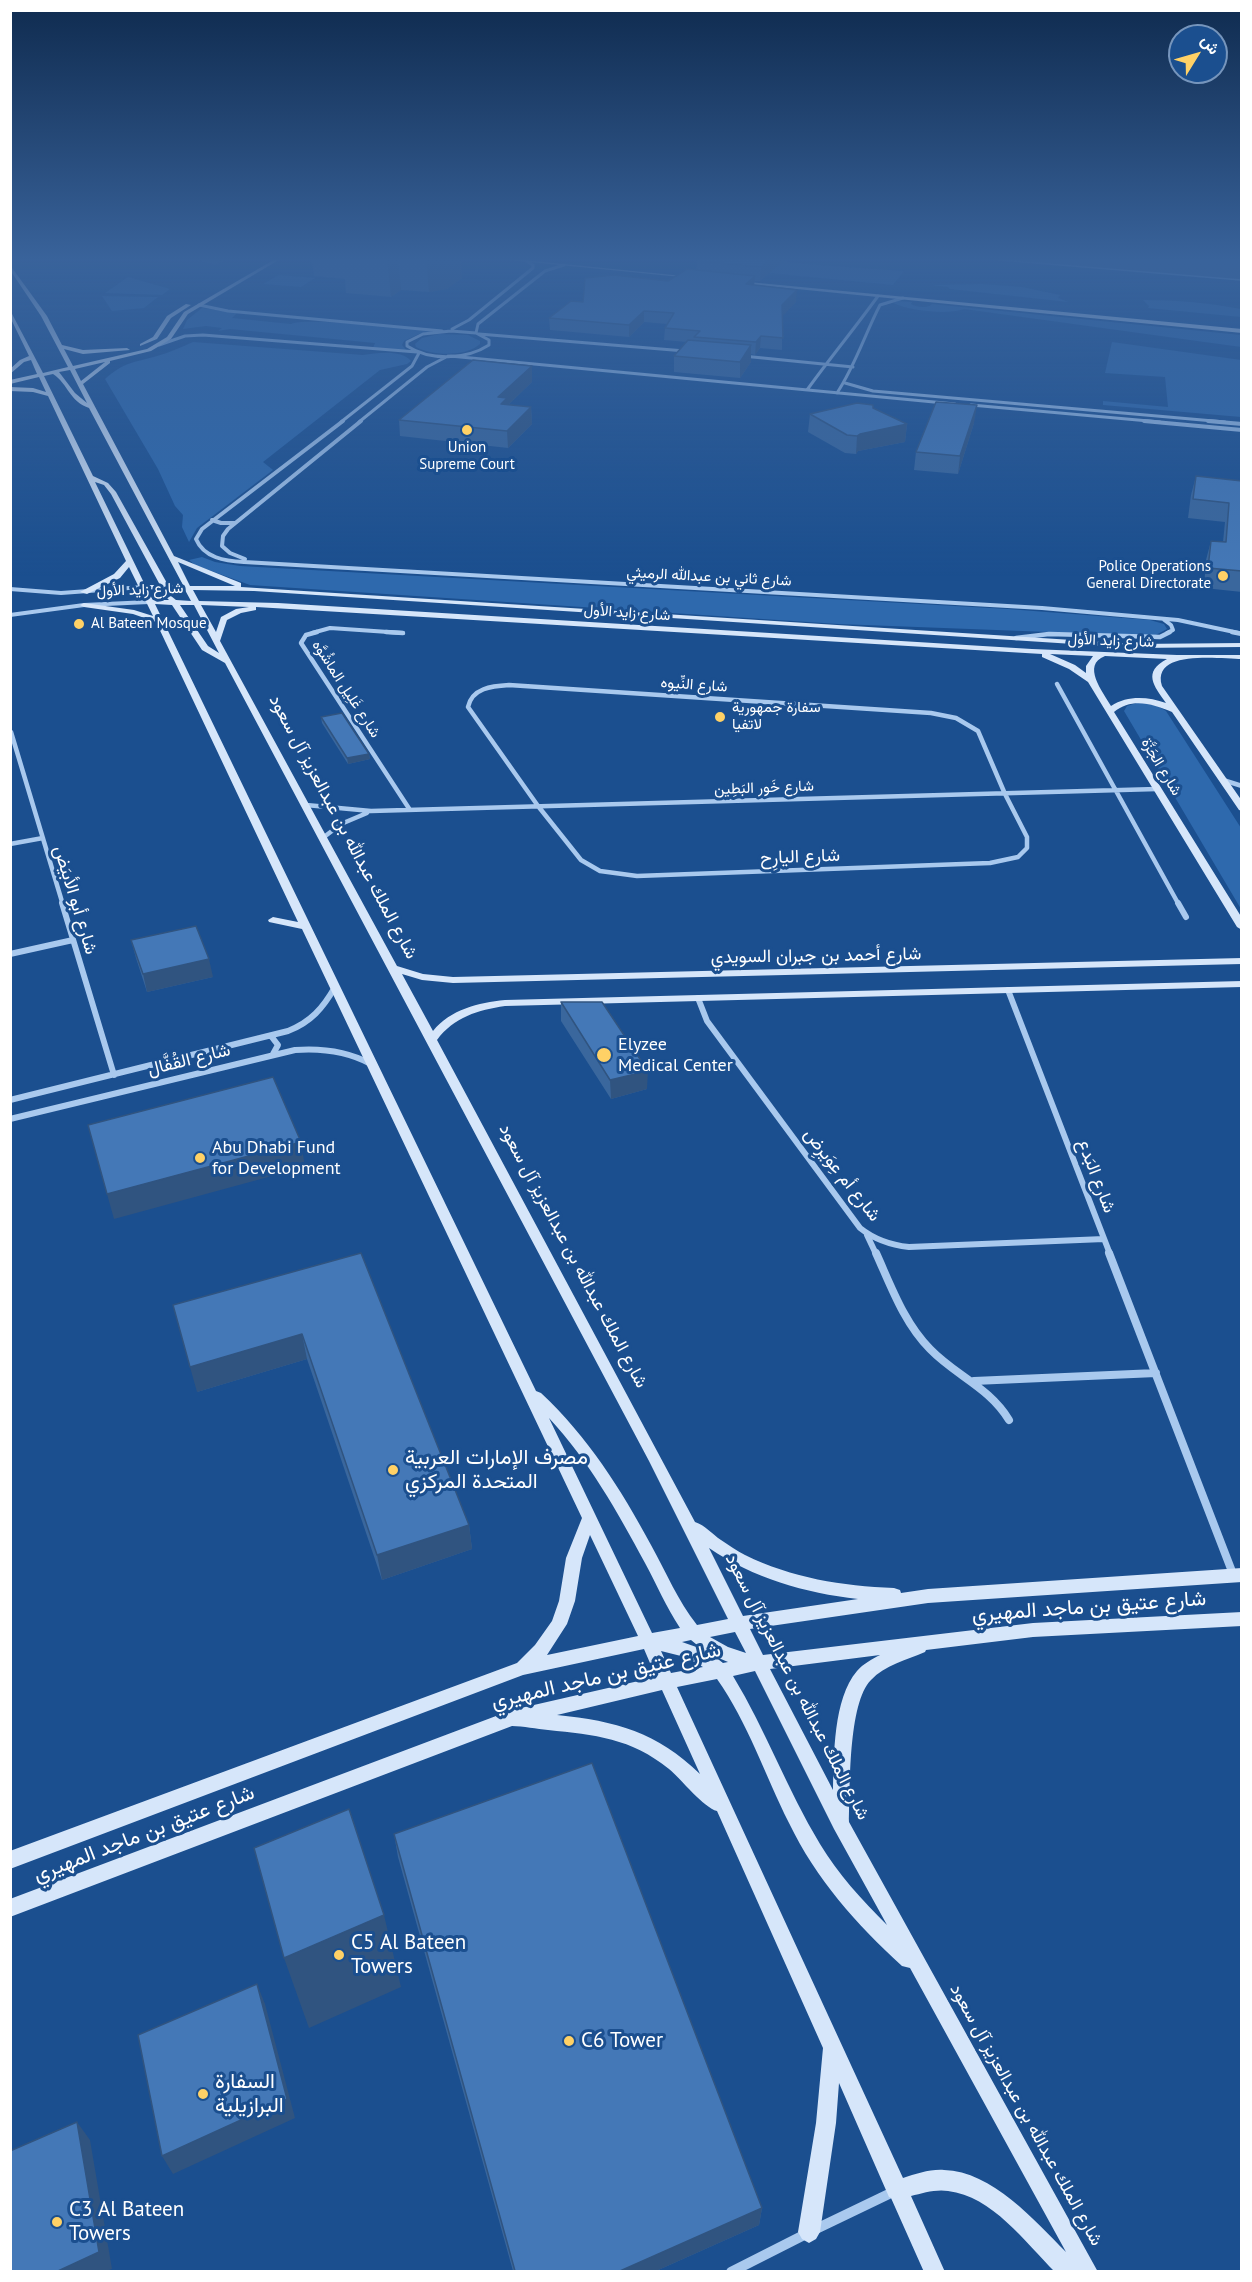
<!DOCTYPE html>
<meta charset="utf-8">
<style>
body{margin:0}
#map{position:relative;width:1252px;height:2282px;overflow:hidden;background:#1b4f8f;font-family:"PT Sans",Vazirmatn,sans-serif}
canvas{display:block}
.frame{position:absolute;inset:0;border:12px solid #fff;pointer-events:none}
.north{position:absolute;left:1168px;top:24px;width:60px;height:60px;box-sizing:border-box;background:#1b4f8f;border:2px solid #7695bc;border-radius:50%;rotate:53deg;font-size:16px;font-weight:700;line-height:24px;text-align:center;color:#fff}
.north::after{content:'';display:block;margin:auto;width:21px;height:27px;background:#ffd166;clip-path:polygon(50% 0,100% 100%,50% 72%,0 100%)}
</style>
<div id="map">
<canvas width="1252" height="2282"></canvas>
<div class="frame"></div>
<div class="north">ش</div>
</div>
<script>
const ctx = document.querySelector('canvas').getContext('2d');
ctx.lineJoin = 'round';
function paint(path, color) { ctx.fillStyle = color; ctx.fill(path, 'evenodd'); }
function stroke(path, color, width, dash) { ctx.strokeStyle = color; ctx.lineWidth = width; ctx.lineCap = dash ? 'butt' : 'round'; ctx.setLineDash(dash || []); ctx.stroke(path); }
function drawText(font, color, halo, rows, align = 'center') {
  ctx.font = font + ' "PT Sans",Vazirmatn,sans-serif'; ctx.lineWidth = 6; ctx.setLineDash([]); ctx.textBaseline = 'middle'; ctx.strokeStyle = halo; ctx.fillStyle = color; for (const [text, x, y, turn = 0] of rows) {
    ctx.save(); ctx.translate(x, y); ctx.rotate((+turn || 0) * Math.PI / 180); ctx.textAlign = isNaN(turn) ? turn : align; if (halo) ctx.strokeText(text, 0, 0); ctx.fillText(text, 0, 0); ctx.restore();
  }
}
const green = new Path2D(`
 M779,258L787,262L817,265L904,271L893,285L769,273L779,264Z
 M279,275L315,278L301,287L263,284Z
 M128,277L170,289L162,295L105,293Z
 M982,284L1022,287L1060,295L1058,298L1068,302L950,289L948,287L932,285Z
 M102,296L158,297L144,308L112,311Z
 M1143,300C1178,300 1209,303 1241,309V317L1148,308L1149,306Z
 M898,301L912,302L911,304C917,307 927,309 932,304L1241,335V347L964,309C948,315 911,311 893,303Z
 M202,308L237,313L232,318L291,324C304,317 412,329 434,331L419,334L404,341L402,345L408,352L373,348L375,343L230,329L218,331L222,328L206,326L183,329L187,320Z
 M439,334L468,335L480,341V344C466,357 432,356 416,347L415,344L422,338Z
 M193,342L363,355C377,353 401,349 411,361L407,364L380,370L263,462L273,470L197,528L189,542L182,527L183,515L175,506L158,469L105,379C124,362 133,363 157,356C169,353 181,347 193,342Z
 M1112,342L1241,360V417L1103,405V401L1168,407L1165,377L1105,373Z
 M202,557L215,562L240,566L1008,609L1150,620L1164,624L1167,629L1154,636L838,624L250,585L195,565L189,560Z
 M1140,702L1158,706L1166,711L1241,828V909L1124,711L1127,706Z`);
const water = new Path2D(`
 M976,258H1241V280Z`);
const streetFar5 = new Path2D(`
 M199,305L228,311L442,331
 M452,329L469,320L533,268V265L526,261
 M451,331L476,333L489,340V345C466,360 430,361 407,346V342L423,334Z
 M476,333L478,324L545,271L564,265
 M479,334L685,351
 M159,345L185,336L203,335L417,352
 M450,356L955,404
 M743,356L853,367
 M845,383L873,391L1225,422
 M807,390C830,358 855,328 878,296
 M837,393C855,366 865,334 880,305L903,298
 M971,405L1160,422
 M341,422L412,366L419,353
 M359,422L427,367L448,356`);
const streetFar4 = new Path2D(`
 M343,421L202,529L196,539C204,558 225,561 244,562L1042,608L1178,620L1239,633
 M1144,421L1242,430
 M1208,421L1242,424
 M212,520L221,523H235
 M245,559L230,553L222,546L223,536L228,529L361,421
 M10,589L61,593L143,587
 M10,615L84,605L149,602
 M1163,619L1171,625L1173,630L1167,633
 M312,633L330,628L403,633`);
const streetFar3 = new Path2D(`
 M317,632L306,635L301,643L410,810
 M386,632L403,633
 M1232,632L1242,634
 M1016,638L1049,634L1160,637L1170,632
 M1057,684L1179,905
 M509,685L931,713L956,718L978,731L1005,794L1027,837V848L1018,857L990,863L637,876L600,871L581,860L538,806L468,707C472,688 492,686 509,685Z
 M11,732L63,905
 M1223,780L1242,786
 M306,805L371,811L1157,789
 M324,837L341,824L367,813
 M10,844L43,838`);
const streetFar2 = new Path2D(`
 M62,903L114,1075
 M1178,903L1186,917
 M10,954L73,940
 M1008,990L1110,1254
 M698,998L707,1021L860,1228C875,1240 890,1245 909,1247L1104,1239
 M271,1036L278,1045L273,1054
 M10,1100L288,1031C311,1022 323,1008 335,987
 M10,1119L295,1050C322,1048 347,1051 371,1064
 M867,1235L876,1254`);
const streetFar1 = new Path2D(`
 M876,1253C891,1286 904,1323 930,1349C956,1376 989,1387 1009,1420
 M1109,1253L1233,1574
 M974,1381L1156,1373`);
const street = new Path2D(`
 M816,2229L893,2192
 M731,2272L806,2234`);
const secondary = new Path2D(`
 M277,258H282L188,314L171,339L151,351L110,361V363L83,384L174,556L241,583V587L1135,644L1242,643V647L1135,648L254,591L193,590L199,601L278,603L1032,649L1177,655H1242V659C1220,659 1151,649 1162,686L1242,801V811L1239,810L1172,712C1153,704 1132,697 1114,712L1242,918V930L1237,927L1088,682L1069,669L1042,657V654L256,607V610L241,613L227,620L220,641L397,966L423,974L453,977L1242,958V964L453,983L422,980L402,974L433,1031C451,1009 478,1003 505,1000L1242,981V987L505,1006C478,1010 454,1017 437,1040L695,1522C705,1525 712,1534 721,1540C729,1545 737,1551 745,1555C792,1578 842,1586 894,1588L900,1590L901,1593L928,1589L1242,1568V1582L928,1603L750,1629L763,1655L1033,1623L1242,1612V1626L1033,1637L926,1650L925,1652C906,1660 885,1665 871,1680C848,1703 850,1789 849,1822L1098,2272H1055C1025,2242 992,2196 948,2191C936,2189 923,2193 911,2196L945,2272H924L891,2198L889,2197L839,2083L836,2123L820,2232L816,2239L809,2243L802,2239L798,2232L816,2123L823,2048L717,1811C704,1808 681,1779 669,1769C631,1738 595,1735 548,1730C537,1729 523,1726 512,1726L10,1917V1899L512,1710L656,1677L644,1649L523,1675L10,1869V1851L517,1663L535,1645L552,1621L559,1601L566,1558L582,1518L302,929L269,922L268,920L273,917L298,922L156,622L133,614L84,607L80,605L84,603L134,610L153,616L129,567L120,578L87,594L80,592L114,574L126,561L48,396L33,392L10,391V387L33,388L46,392L39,377L10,384V380L37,374L31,360L24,362L10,374V369L20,360L29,356L10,317V310L43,373L68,367L41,316L10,270V265L47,316L62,345L83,350L127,348L130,350L83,354L64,349L73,366L147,349L167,337L184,312ZM105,362L81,381L75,369ZM70,370L87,403L75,393L59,372ZM53,374C69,385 69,401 89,408L183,585H168L116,492L108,483L93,476L44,376ZM95,482L104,485L111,494L160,585H145ZM178,562L235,586H190ZM147,589L164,590L168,592L172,590H185L191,601L176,600L171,596L167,598L169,600H153ZM155,604L172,605L202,650L225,663L649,1461L728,1619L697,1625C678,1601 666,1572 651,1545C621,1489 588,1437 541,1393L536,1391ZM180,605H194L219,653L208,646ZM201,605L249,607L236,609L221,617L216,632ZM1050,654L1093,656L1086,666V673L1075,665ZM1105,656L1167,659C1142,672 1154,686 1166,703C1148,697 1128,695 1111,706C1103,692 1081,665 1105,656ZM549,1418C589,1461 617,1511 645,1563C657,1585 666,1607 680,1628L652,1633ZM590,1535L638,1636L547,1655L567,1624L575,1601L582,1558ZM709,1548C753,1578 805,1593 858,1599L743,1616ZM735,1632L746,1653L728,1647L710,1637ZM691,1640L702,1649L682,1642ZM661,1651L685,1657L703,1667L671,1673ZM880,1655C872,1659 863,1664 857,1671C833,1699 834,1756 833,1790L770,1669ZM714,1656L728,1662L723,1663ZM755,1671L834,1829L887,1925C862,1900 838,1874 820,1844C787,1790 766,1730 733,1676ZM717,1679C748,1723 765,1775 789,1823C816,1879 856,1924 902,1966L910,1968L1066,2252C1035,2221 992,2171 944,2170C930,2169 916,2174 903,2178L677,1687ZM662,1690L700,1774C657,1732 616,1721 557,1715Z
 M489,258H504L693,277L691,278Z
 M738,281L1242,329V333L736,283Z
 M186,304L191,305L171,318L157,339L140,346V344L153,337L167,316Z`);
const wall = new Path2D(`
 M190,258H227L217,265Z
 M311,258H461L462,278L447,289L429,292L401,290L391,297L346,293L345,279L314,276Z
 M702,258H783V261L760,281H754V285L796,302L782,316V350L760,348L755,355L751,354V362L740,378L674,372V356L687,342L664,340L665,328L667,324L644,322L629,337L550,330L549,318L583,302L668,281L696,270L697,261Z
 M532,382L508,405L531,407L532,424L508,448L400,436L399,420Z
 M873,408L907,424L905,442L858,451L856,454L845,453L808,432L810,414Z
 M974,423L958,474L914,470L916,452Z
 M1196,476L1242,481V592L1204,588L1206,560L1211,541L1223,542L1225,522L1188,518L1191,495Z
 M321,717L369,754L370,759L348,764L322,723Z
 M131,940L213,977L147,992L136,958Z
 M561,1002L647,1089L611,1099L561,1021Z
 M361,1253L469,1525L472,1549L382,1580L307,1359L197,1392Z
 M394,1834L762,2208L759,2225L656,2271H513L398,1857Z`);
const shadedWall = new Path2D(`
 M216,258H227L217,265Z
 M387,258H398L401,290L391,297Z
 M426,258H461L462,278L447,289L429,292Z
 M771,258H783V261L760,281L761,267Z
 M755,276L754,287L746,284Z
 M797,290L796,302L782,317V305Z
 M644,311V322L629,337V325Z
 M761,336L760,348L755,355L756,342Z
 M751,345V362L740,378V362Z
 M532,366V382L508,405L501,421L498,397Z
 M977,405L974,423L958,474L960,456Z
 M531,407L532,424L508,448L507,431Z
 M907,424L905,442L858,451L856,454L857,436L860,434Z
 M369,754L370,759L348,764L347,758Z
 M209,959L213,977L147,992L143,974Z
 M648,1071L647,1089L611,1099L610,1080Z
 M301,1142L305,1167L114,1219L107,1194Z
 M302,1334L307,1359L197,1392L190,1367Z
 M469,1525L472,1549L382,1580L377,1555Z
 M384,1915L401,1987L309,2028L284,1958Z
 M257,1984L265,2004L295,2118L173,2174L162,2156Z
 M77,2122L90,2140L112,2269L106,2271H58Z
 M762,2208L759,2225L656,2271H620Z`);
const building = new Path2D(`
 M702,258H771L761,267L697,261Z
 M687,269L755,276L746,284L797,290L782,305L783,338L761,336L756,342L694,337L700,331L665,328L674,313L644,311L629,325L549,318L571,301L583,302L585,278L614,275L668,281Z
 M688,340L751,345L740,362L674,356Z
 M473,360L532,366L498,397L507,398L501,404L531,407L507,431L399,420Z
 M936,402L977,405L960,456L916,452Z
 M857,403L873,405V408L907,424L860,434L857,436L847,435L810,414Z
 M1196,476L1242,481V571L1208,568L1211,541L1226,542L1229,503L1193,499Z
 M342,713L369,754L347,758L321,717Z
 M196,926L209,959L143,974L131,940Z
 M561,1002H602L648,1071L610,1080Z
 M273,1077L301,1142L107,1194L88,1125Z
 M361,1253L469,1525L377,1555L302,1334L190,1367L173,1305Z
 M592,1763L762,2208L620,2271H515L394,1834Z
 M349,1809L384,1915L284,1958L254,1848Z
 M257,1984L287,2099L162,2156L138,2035Z
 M77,2122L99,2252L58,2271H10V2151Z`);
const markers = [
 [467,430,6,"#ffd166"],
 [1223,576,6,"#ffd166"],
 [79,624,6,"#ffd166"],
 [720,717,6,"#ffd166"],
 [604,1055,8,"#ffd166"],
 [200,1158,6,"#ffd166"],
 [393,1470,6,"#ffd166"],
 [339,1955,6,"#ffd166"],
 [569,2041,6,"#ffd166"],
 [203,2094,6,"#ffd166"],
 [57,2222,6,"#ffd166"]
];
const farPoinames = [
 ["Union",467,448,"center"],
 ["Supreme Court",467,465,"center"],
 ["Police Operations",1211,567,"right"],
 ["General Directorate",1211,584,"right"],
 ["Al Bateen Mosque",91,624],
 ["سفارة جمهورية",732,708],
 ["لاتفيا",732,725]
];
const farStreetnames = [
 ["شارع ثاني بن عبدالله الرميثي",709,577,3],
 ["شارع زايد الأول",140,590,-2],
 ["شارع زايد الأول",627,613,4],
 ["شارع زايد الأول",1111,641,2],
 ["شارع النِّيوه",694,685,4],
 ["شارع غَلِيل الماشُوَّه",346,689,57],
 ["شارع الجَزَّة",1161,767,59],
 ["شارع خَور البَطِين",764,788,-2]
];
const streetNames = [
 ["شارع الملك عبدالله بن عبدالعزيز آل سعود",343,827,62],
 ["شارع اليارِح",800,857,-2],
 ["شارع أبو الأبيَض",75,900,73],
 ["شارع أحمد بن جبران السويدي",816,956,-1],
 ["شارع القُفَّال",189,1060,-14],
 ["شارع أم عِوَيرِض",842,1175,52],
 ["شارع البَدع",1096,1176,69],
 ["شارع الملك عبدالله بن عبدالعزيز آل سعود",573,1256,62],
 ["شارع الملك عبدالله بن عبدالعزيز آل سعود",797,1687,63],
 ["شارع الملك عبدالله بن عبدالعزيز آل سعود",1026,2115,61]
];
const poiNames = [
 ["Elyzee",618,1045],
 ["Medical Center",618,1066],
 ["Abu Dhabi Fund",212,1148],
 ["for Development",212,1169]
];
const nearPoinames = [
 ["مصرف الإمارات العربية",405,1458],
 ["المتحدة المركزي",405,1482],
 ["C5 Al Bateen",351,1943],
 ["Towers",351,1967],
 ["C6 Tower",581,2041],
 ["السفارة",215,2082],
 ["البرازيلية",215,2106],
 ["C3 Al Bateen",69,2210],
 ["Towers",69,2234]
];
const nearStreetnames = [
 ["شارع عتيق بن ماجد المهيري",1089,1607,-4],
 ["شارع عتيق بن ماجد المهيري",606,1676,-13],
 ["شارع عتيق بن ماجد المهيري",144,1834,-21]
];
paint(green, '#2e69ad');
paint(water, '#3c6290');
stroke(water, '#9cc4f0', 1.5);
stroke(streetFar5, '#a9c9ee', 3);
stroke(streetFar4, '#a9c9ee', 4);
stroke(streetFar3, '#a9c9ee', 4.5);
stroke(streetFar2, '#a9c9ee', 6);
stroke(streetFar1, '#a9c9ee', 8);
stroke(street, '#a9c9ee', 10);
paint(secondary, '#d6e6fa');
paint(wall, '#3a679d');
paint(shadedWall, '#305480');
paint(building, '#4478b7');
stroke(building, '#305480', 1.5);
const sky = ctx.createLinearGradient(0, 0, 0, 577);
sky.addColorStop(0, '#0f2b4f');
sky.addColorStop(0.45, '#39639b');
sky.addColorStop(1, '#39639b00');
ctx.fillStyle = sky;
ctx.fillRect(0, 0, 1252, 577);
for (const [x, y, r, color] of markers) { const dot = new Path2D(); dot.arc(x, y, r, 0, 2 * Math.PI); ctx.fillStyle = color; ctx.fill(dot); stroke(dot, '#1b4f8f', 2); }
drawText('15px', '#fff', '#1b4f8f', farPoinames, 'left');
drawText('15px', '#fff', '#1b4f8f', farStreetnames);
drawText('18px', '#fff', '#1b4f8f', streetNames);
drawText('18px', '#fff', '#1b4f8f', poiNames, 'left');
drawText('21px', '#fff', '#1b4f8f', nearPoinames, 'left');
drawText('21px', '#fff', '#1b4f8f', nearStreetnames);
</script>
